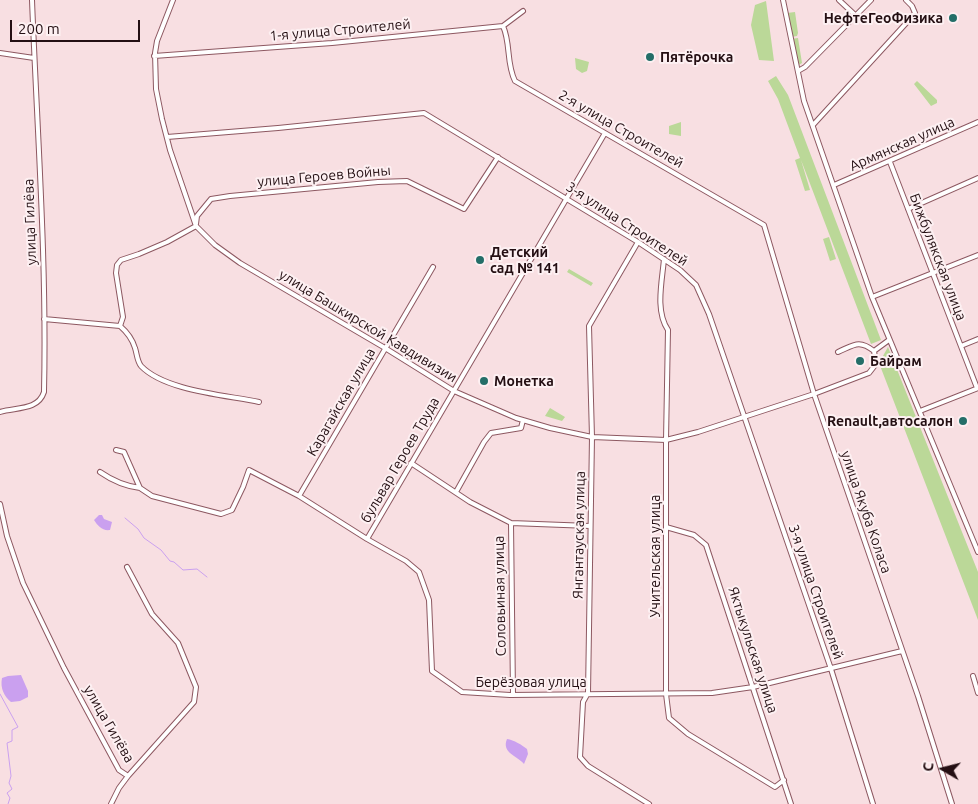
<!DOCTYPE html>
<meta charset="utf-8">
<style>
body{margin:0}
#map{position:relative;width:978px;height:804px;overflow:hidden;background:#f8dfe2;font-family:Ubuntu,sans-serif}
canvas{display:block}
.north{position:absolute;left:918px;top:744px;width:50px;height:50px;-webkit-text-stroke:4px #fdf0f2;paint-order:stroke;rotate:278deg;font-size:14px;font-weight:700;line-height:20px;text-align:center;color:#240f13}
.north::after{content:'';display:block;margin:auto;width:18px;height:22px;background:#240f13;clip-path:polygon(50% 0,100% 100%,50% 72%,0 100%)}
.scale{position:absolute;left:10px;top:20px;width:130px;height:22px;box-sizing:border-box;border:2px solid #240f13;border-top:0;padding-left:6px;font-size:15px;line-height:18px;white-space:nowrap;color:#240f13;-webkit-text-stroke:4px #fdf0f2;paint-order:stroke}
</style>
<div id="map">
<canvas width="978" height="804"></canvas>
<div class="north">С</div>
<div class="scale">200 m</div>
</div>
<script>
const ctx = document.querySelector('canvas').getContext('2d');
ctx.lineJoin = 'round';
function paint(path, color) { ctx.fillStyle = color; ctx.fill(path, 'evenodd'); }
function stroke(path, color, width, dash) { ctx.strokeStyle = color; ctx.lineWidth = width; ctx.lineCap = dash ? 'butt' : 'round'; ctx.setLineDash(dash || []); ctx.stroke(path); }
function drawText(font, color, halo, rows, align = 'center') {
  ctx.font = font + ' Ubuntu,sans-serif'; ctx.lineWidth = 4; ctx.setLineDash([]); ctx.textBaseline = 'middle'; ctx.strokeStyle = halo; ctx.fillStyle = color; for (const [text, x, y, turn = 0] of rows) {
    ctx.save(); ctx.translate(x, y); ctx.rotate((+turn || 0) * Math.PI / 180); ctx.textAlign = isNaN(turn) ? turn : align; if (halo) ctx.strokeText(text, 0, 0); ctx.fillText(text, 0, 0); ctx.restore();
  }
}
const green = new Path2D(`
 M766,1L774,61L759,60L751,25L755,5Z
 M795,12L798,33L797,36L791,37L787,13Z
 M798,38L802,63L797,66L791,39Z
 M575,58L589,62L587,71L582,73L576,69Z
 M776,76L788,95L881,340L871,344L801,160L810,190L805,191L795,160L800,158L778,99L768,81Z
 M917,81L937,100V103L931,106L914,84Z
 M681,122V136L669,134V126Z
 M829,237L836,259L830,261L823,239Z
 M569,269L593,283L591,286L567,272Z
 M888,347L978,572V620L879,363Z
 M550,408L565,417L562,421L545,416Z`);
const water = new Path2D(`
 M99,515H102L104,519L112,522L110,530C102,531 98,526 94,520Z
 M21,675L28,691V697L20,701L11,702C4,696 0,688 2,678L8,676Z
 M507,739C514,740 522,745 527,749L528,754L524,764C518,756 501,753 507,739Z`);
const stream = new Path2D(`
 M125,518L138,529L144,538L161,550L170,561L174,562L183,570L197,569L207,577
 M0,694L18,727L12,730V741L7,743L11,776L9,783L12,789L7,793L10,798L8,804`);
const minor = new Path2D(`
 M173,0L157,41L155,53L156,89L162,119L170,150L196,226L215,245L240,263L385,348L454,391L516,418L550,428L592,437L666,440L698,432L814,394L869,373L876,364L874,351L889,340
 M783,0L804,101L872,297L978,552
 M839,0L855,15
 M503,26C511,44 506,63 515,81L764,225L814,394L918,696L952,804
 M0,53L34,58
 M154,56L332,43L503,26L523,11
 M798,71L805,67L871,0
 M813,125L910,19L915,13L912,6L906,0
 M167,137L278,128L424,113L638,242L680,270L696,285L709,314L831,669L873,804
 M890,162L977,388
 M834,185L978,122
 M908,209L978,178
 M196,224L197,216L211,199L230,196L378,182L407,181L464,209L498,157
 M638,242L589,326L592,437L588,693L583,702L580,757L588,766L649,804
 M664,259C662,282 655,311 668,330L666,440V694L669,718L688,734L775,787L784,780
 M872,297L978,255
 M44,319L120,326C127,332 132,338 135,348C137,354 137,361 141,366C165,391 226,395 259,402
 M120,326L123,317L116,273L117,265L121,260L139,254L167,242L196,226
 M961,346L978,339
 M838,352C854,345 859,339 874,351
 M920,411L978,388
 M0,412C15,407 38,411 44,392C47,261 37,130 32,0
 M116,450L124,452L140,488L152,496L221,514L232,510L243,487L249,470L299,496L367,539L406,561L419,572L429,600L432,671L462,692L510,695L712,693L753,687L902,651
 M411,463L470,502L511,523L513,695
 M100,472C113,481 124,486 140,488
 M456,492L484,442L491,433L521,428L523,420
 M299,496L433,267
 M0,504L7,536L23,583L64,668L119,770L128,776L194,702L196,687L178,643L152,614L127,567
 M511,523L590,526
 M666,527L694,535L706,545L791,804
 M367,539L605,133
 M973,676L978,693
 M111,804L119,788L128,776`);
const markers = [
 [953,18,5,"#246e68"],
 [650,57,5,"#246e68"],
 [480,260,5,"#246e68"],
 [860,361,5,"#246e68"],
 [484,381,5,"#246e68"],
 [963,421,5,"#246e68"]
];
const poiNames = [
 ["НефтеГеоФизика",943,18,"right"],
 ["Пятёрочка",660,57],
 ["Детский",490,252],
 ["сад № 141",490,268],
 ["Байрам",870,361],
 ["Монетка",494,381],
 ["Renault,автосалон",953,421,"right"]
];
const streetNames = [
 ["1-я улица Строителей",340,30,-5],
 ["2-я улица Строителей",621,129,30],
 ["Армянская улица",902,144,-24],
 ["улица Героев Войны",324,176,-5],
 ["улица Гилёва",30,222,-92],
 ["3-я улица Строителей",627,224,33],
 ["Бижбулякская улица",938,257,69],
 ["улица Башкирской Кавдивизии",368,326,31],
 ["Карагайская улица",341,402,-60],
 ["бульвар Героев Труда",400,460,-60],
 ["улица Якуба Коласа",866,512,71],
 ["Янгантауская улица",579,535,-89],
 ["Учительская улица",655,556,-90],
 ["3-я улица Строителей",816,592,71],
 ["Соловьиная улица",500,596,-91],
 ["Яктыкульская улица",753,650,72],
 ["Берёзовая улица",531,682],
 ["улица Гилёва",109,724,60]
];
paint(green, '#bbd898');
paint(water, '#caa0ef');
stroke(stream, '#caa0ef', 1);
stroke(minor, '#8d5861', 6);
stroke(minor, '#fff', 4);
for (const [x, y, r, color] of markers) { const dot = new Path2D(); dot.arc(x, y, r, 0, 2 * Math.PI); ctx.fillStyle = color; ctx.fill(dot); stroke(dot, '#fdf0f2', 2); }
drawText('bold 14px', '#240f13', '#fdf0f2', poiNames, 'left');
drawText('14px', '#240f13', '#fdf0f2', streetNames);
</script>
